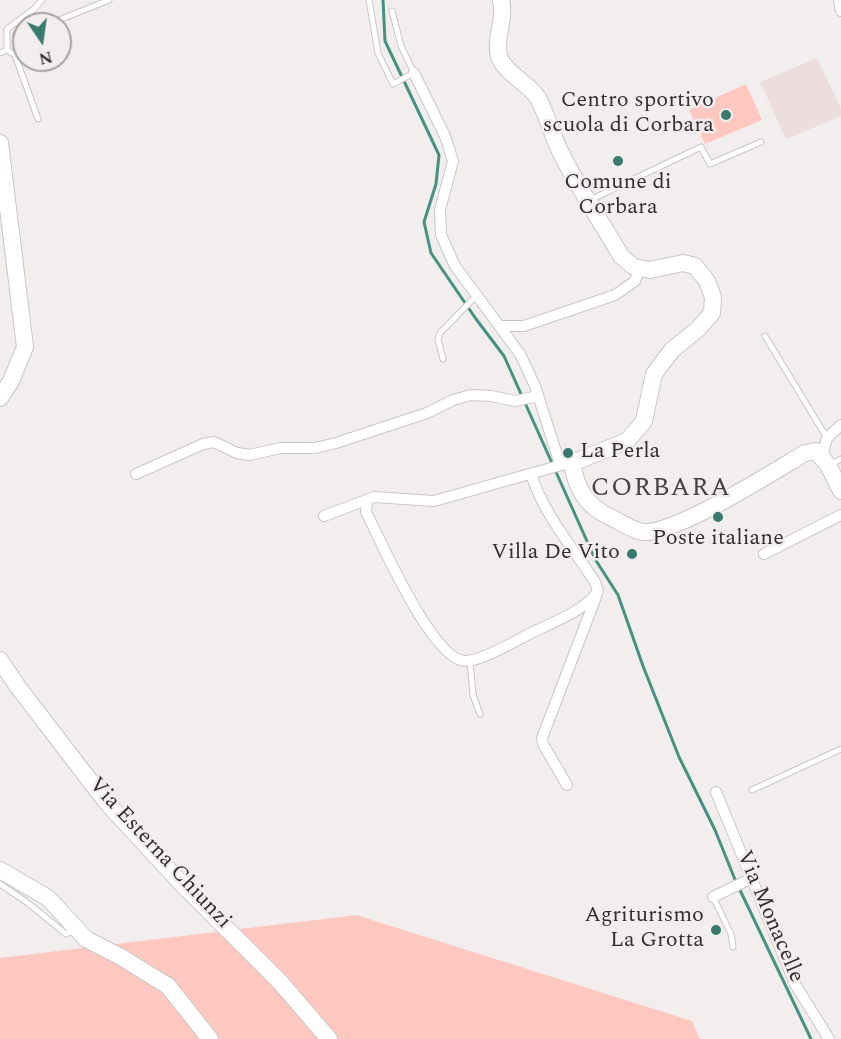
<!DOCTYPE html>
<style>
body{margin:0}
#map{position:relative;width:841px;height:1039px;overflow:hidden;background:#f3eeee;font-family:Spectral,serif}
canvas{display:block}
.north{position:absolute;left:12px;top:12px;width:60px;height:60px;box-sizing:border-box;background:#f3eeee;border:2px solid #a5a2a1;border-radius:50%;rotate:167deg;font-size:16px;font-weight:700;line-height:24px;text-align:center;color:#312f2e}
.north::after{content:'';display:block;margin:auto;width:21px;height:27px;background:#387a6c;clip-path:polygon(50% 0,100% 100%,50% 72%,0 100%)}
</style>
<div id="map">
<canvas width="841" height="1039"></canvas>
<div class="north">N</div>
</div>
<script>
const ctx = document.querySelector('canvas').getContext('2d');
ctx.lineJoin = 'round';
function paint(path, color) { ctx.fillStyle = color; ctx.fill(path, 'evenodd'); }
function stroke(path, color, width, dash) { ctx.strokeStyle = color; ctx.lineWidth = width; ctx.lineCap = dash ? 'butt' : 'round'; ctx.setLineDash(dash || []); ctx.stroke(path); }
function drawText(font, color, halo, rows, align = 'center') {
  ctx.font = font + ' Spectral,serif'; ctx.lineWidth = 5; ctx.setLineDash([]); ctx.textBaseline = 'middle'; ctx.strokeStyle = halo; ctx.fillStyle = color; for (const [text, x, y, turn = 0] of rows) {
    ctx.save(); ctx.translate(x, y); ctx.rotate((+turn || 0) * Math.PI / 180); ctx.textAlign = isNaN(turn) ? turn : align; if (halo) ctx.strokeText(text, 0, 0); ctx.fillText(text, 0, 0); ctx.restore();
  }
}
const built = new Path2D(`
 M817,58L841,109V116L786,139L760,82Z`);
const green = new Path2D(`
 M746,84L762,120L705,144L689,110Z
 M356,915L692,1021L700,1039H0V958Z`);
const stream = new Path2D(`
 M383,0L385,41L439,155L436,184L424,222L431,253L476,319L504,356L595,559L618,595L643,666L679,757L715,830L736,882
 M739,888L811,1039`);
const lane = new Path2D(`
 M369,0L378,53L393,84L414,73L401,46L392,11
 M49,24L109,0
 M16,34L24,32
 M7,50L15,55L38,119
 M0,53L7,50V29L34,9L42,0
 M590,200L701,147L710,164L761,142
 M765,336L827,438
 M443,359L438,339L440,333L476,296
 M830,465L841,459
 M470,661L473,695L480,714
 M752,790L841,749
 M0,884L28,903L66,934L73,931
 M713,897L731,934L733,947`);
const street = new Path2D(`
 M839,0L841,11
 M414,73L445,136L453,161L440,210L441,235L455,266L520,354L535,386L560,464
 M499,326H524L615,295L635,281L640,268
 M822,457L827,438L841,425
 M136,474L203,444L214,442L237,453L249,455L281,448H315L336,443L427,413L453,400L471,395L491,396L515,401L538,396
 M367,500L366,512C381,541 433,662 466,661C481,661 514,642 529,634C549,624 587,610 598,591L595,582C573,548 543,513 531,474
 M324,516L374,497L434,501L565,464
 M764,554L841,515
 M567,785L543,744L542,738L596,597
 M716,792L795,984L829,1039
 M713,897L750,879`);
const secondary = new Path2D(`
 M501,0C506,19 493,43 500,59C508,75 528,83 538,98C548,117 553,139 563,157C580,191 602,223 621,256L634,267L650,270L683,263L695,266L707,281L713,297L712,313L698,329L672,350L654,374L644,421L627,441L572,463C576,488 586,506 610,517C619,521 633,531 643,532C676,534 773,472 805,453L816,451L828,465L841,491
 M0,143L25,347L11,381L0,398
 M0,660L18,687L107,803L180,882L281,983L329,1039
 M0,870L48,898L86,939L121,957L168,986L210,1039`);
const markers = [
 [726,115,6,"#387a6c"],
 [618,161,6,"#387a6c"],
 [568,453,6,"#387a6c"],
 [718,517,6,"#387a6c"],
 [632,554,6,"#387a6c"],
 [716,930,6,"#387a6c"]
];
const poiNames = [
 ["Centro sportivo",714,102],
 ["scuola di Corbara",714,127],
 ["Comune di",618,184,"center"],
 ["Corbara",618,209,"center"],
 ["La Perla",580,453,"left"],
 ["Poste italiane",718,540,"center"],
 ["Villa De Vito",620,554],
 ["Agriturismo",704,917],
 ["La Grotta",704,942]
];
const streetNames = [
 ["Via Esterna Chiunzi",159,854,47],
 ["Via Monacelle",769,917,67]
];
const quarterNames = [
 ["CORBARA",661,490]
];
paint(built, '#ecdedd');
paint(green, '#fec8c1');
stroke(stream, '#469282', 3);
stroke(lane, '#cbc6c6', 7);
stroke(street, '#cbc6c6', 12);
stroke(secondary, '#cbc6c6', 18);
stroke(lane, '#fff', 5);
stroke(street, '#fff', 10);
stroke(secondary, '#fff', 16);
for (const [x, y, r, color] of markers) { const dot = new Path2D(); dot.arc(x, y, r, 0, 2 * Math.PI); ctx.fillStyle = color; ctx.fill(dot); stroke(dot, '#f3eeee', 2); }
drawText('22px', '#312f2e', '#f3eeee', poiNames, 'right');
drawText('22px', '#312f2e', '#f3eeee', streetNames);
ctx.letterSpacing = '1.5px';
drawText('26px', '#474343', '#f3eeee', quarterNames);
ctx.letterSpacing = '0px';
</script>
